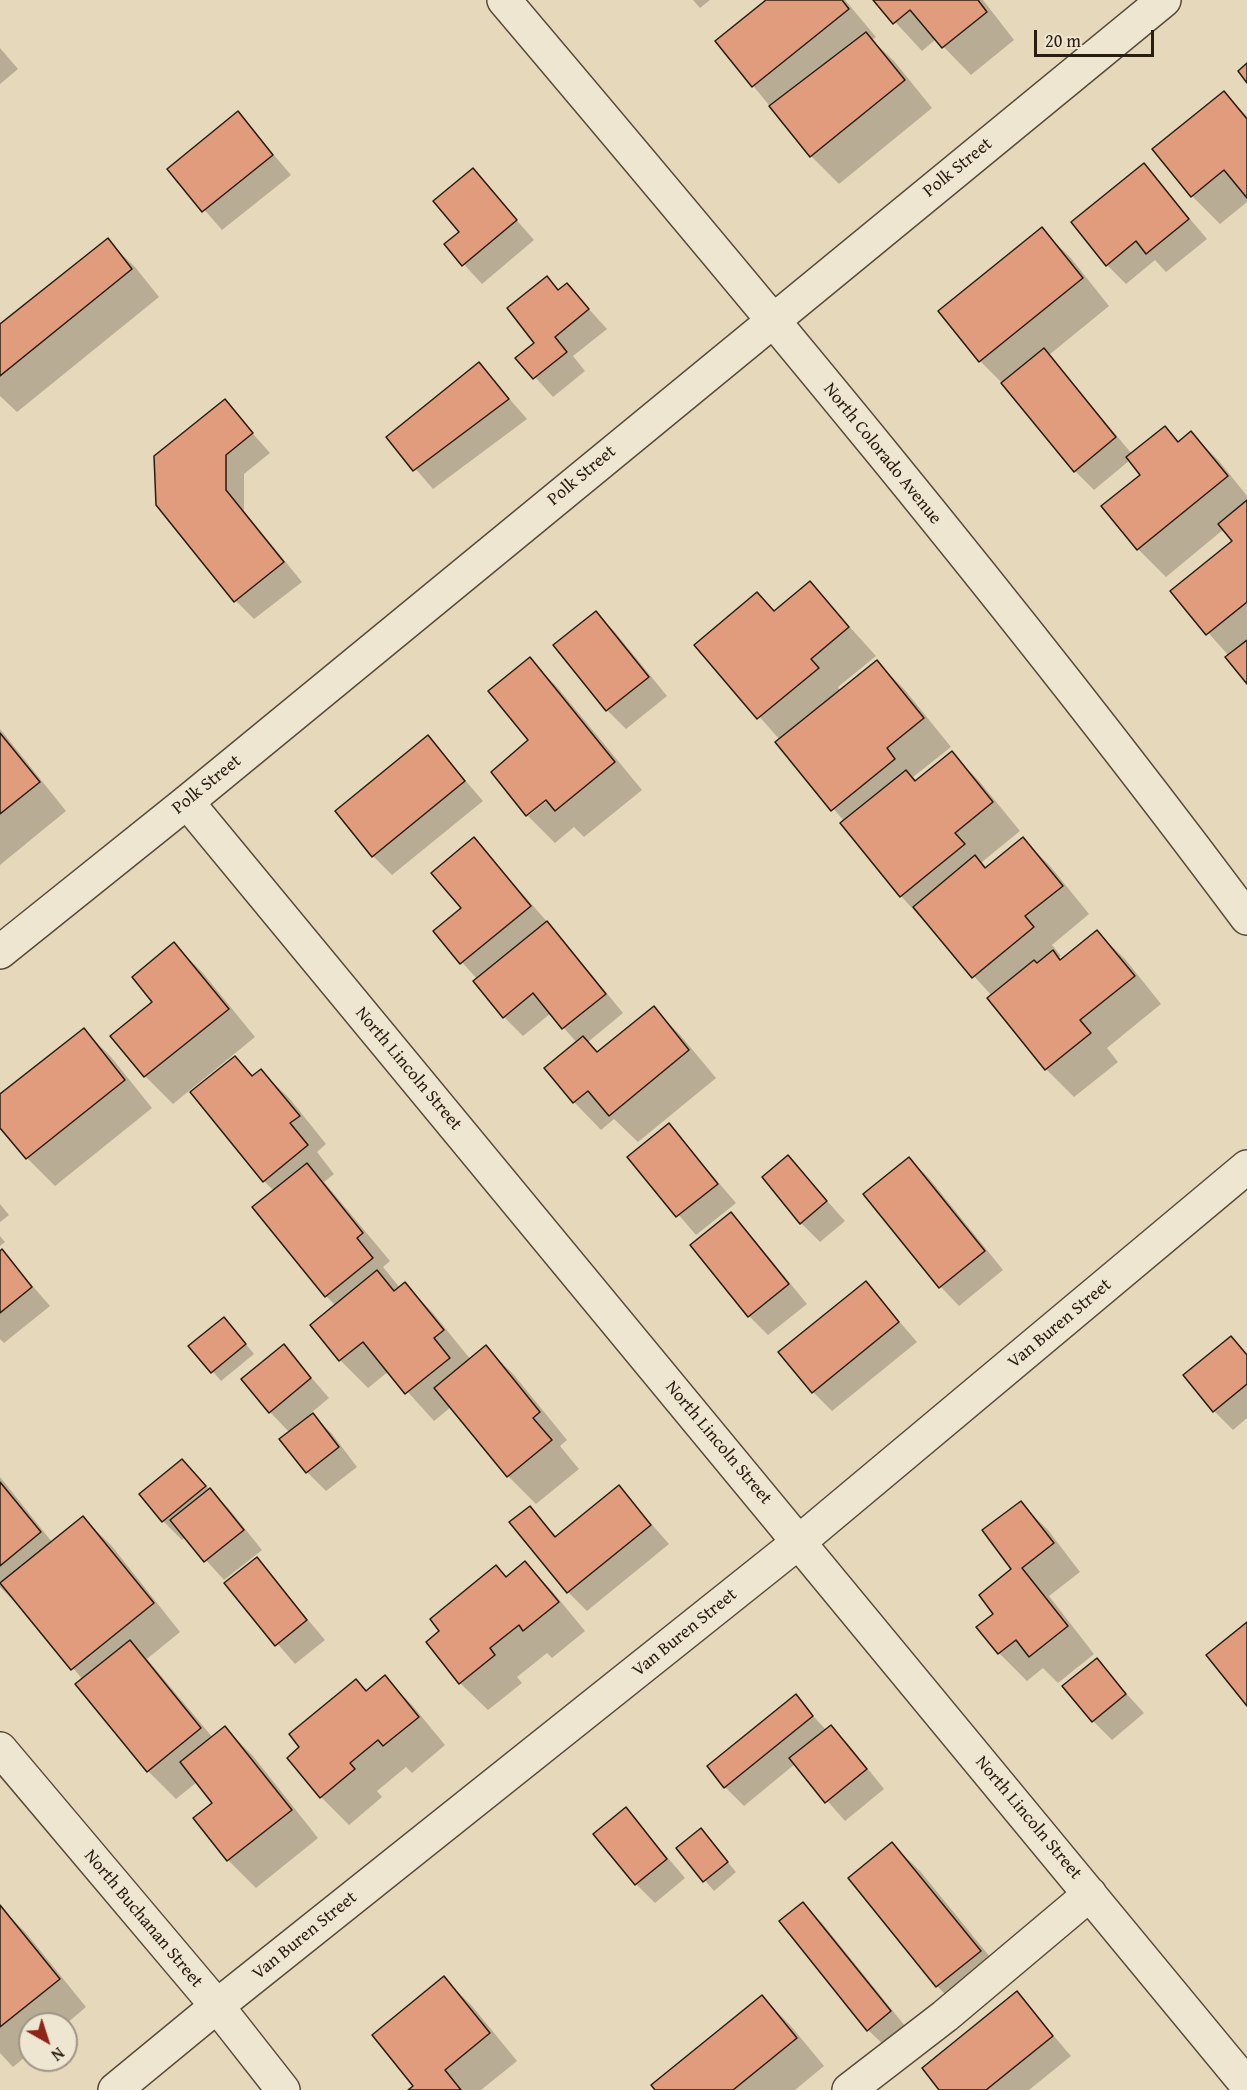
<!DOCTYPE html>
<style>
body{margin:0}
#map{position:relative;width:1247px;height:2090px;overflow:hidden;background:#e6d8ba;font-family:"Gentium Book Plus",serif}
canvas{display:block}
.north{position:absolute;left:18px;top:2012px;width:60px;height:60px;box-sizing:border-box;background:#efe6d2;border:2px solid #a09585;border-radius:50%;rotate:141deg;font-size:16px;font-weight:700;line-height:24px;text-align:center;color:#291c11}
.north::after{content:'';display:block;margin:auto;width:21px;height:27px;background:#8f2418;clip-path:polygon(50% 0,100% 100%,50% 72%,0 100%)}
.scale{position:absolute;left:1034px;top:30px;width:120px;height:27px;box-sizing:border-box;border:3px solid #291c11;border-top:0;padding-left:8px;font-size:18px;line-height:21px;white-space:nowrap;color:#291c11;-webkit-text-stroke:4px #efe6d2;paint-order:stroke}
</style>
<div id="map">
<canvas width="1247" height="2090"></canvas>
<div class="north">N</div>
<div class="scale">20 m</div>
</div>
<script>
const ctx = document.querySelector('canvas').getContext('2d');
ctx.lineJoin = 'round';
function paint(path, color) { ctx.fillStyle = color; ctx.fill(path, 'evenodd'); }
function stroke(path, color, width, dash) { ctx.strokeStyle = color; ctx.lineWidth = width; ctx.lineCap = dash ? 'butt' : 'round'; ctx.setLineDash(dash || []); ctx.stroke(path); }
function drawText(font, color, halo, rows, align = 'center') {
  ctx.font = font + ' "Gentium Book Plus",serif'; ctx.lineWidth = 6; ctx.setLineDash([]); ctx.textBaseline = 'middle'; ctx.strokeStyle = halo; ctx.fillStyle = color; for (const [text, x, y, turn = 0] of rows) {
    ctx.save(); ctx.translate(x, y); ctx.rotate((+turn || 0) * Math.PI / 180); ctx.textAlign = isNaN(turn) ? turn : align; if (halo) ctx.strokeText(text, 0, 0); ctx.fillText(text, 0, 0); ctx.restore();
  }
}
const shadow = new Path2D(`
 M693,0H710L700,8Z
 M768,0H845L876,37L872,40L894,61L932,108L839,184L811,156L717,42Z
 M875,0H983L1014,40L971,75L936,39L922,51Z
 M0,48L18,69L0,84Z
 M1224,93L1247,116V202L1220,224L1192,196Z
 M238,113L291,175L222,230L169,169Z
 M1144,165L1207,239L1166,272L1155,260L1126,284L1107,265Z
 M473,170L534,240L482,284L446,245L462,232Z
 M1042,230L1070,257L1109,306L1049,355L1132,454L1164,428L1180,443L1191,433L1219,461L1247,496V682L1229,656L1172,592L1234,542L1224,529L1166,577L1138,549L1142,475L1130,460L1094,490L1075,471L1007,388L980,361Z
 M107,240L135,267L159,297L17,412L0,396V326Z
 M547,278L559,291L567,285L607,329L573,356L585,371L553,397L518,358L536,343Z
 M479,364L527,419L433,489L388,437Z
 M224,401L270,453L244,474V511L302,582L254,619L236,601L155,457Z
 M810,583L876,656L838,687L840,691L877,662L904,689L951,747L913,777L917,781L952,753L979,781L1020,831L982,862L987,868L1023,839L1050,866L1089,914L1052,945L1061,956L1058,958L1061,961L1097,932L1125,959L1161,1004L1107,1048L1118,1062L1074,1097L1046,1069L989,999L992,996L901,896L844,821L777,742L780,740L696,645L757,594L775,612Z
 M595,613L614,631L667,696L626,729L607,710L555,646Z
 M530,659L557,687L642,790L584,837L574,827L555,843L528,816L553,796L551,794L528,812V816L493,772L530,741Z
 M0,729L66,811L0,865Z
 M428,737L483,801L392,875L373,856Z
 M474,839L565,942L623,1013L588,1042L598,1053L654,1008L681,1036L716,1078L638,1142L614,1119L601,1130L574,1102L577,1043L551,1013L523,1036L504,1017L477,979L435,932L463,908Z
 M174,944L202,972L255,1037L173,1104L145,1076L112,1036L154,1002Z
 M84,1030L111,1057L152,1108L55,1186L27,1158L0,1125V1096Z
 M235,1058L254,1077L261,1071L289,1098L326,1144L317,1152L334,1174L324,1182L390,1261L383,1267L400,1288L405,1284L432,1312L471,1360L486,1347L514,1375L567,1440L560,1446L579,1469L536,1504L508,1476L451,1407L434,1421L389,1371L368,1388L340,1360L312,1325L336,1306L326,1296L274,1191L264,1181Z
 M669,1125L736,1203L696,1235L629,1157Z
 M788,1157L845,1221L820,1242L801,1223Z
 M909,1159L928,1177L1003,1270L959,1306L941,1287L865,1194Z
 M0,1204L9,1215L0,1222Z
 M731,1214L749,1233L807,1304L768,1335L749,1316Z
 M0,1236L5,1242L0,1246Z
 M2,1251L50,1306L4,1343L0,1339V1253Z
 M866,1283L917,1342L832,1411L813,1392Z
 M233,1328L254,1354L221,1381L191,1346Z
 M1231,1338L1247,1354V1418L1233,1430L1214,1411Z
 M284,1346L329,1398L311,1413L332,1434L357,1467L326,1491L307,1472L290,1433L270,1412Z
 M182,1461L229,1509L262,1550L224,1580L185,1537L182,1540L163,1521Z
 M0,1477L52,1542L83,1518L111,1545L180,1632L147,1659L213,1738L225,1728L253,1756L318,1838L256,1888L228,1860L214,1803L197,1782L176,1799L148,1771L83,1680L18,1602L16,1603L0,1587Z
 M619,1487L669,1544L587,1611L568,1592L530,1508L557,1537Z
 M1020,1503L1048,1530L1080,1572L1049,1596L1094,1654L1058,1683L1043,1668L1027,1681L999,1653L978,1627L995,1614L1013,1569Z
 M257,1559L325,1640L295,1664L226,1584Z
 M525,1563L552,1591L585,1631L552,1658L547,1653L517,1677L522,1683L488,1710L460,1683L507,1578Z
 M1096,1660L1144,1713L1112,1740L1093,1721Z
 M385,1677L412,1705L445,1745L412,1773L406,1767L377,1791L382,1797L349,1825L321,1797L289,1758Z
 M795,1696L826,1730L831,1727L849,1745L884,1789L845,1821L795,1764L744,1806L725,1787Z
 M626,1809L685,1878L655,1903L636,1884Z
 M701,1830L736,1872L714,1891L678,1849Z
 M892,1844L920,1871L1008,1979L965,2014L937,1986Z
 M803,1904L822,1923L909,2031L887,2048L868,2030Z
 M0,1907L26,1933L86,2007L66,2024H30V2053L13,2067L0,2053Z
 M444,1978L472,2006L517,2061L481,2090H410L416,2086Z
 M1017,1993L1071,2056L1029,2090H941Z
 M762,1997L790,2025L824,2066L795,2090H657Z`);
const building = new Path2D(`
 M766,0H842L849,9L752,87L715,41Z
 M873,0H978L987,12L942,48L910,10L893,24Z
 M866,32L905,80L810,157L769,106Z
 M1247,63V83L1238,71Z
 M1224,91L1247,119V198L1224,170L1191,197L1152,149Z
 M238,111L273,155L202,212L167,169Z
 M1144,163L1189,219L1146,254L1136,241L1106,266L1071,222Z
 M473,168L517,220L462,266L444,244L459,232L433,201Z
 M1042,227L1083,278L979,362L938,311Z
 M108,238L132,269L0,376V324Z
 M547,276L558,290L567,283L589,309L555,337L567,352L533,379L515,358L534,343L507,308Z
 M1044,348L1116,437L1074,472L1001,383Z
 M479,362L509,399L413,471L386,437Z
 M225,399L253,433L226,455V490L284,562L234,602L156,505L154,456Z
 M1165,426L1178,442L1191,431L1228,476L1137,550L1101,506L1140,475L1126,457Z
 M1247,500V602L1206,635L1170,591L1232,541L1218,524Z
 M810,581L849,627L811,659L819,668L757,719L694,645L757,592L774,611Z
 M596,611L649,677L606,711L553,645Z
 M1247,640V684L1225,657Z
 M530,657L615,762L555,811L546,800L526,816L491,772L528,740L488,691Z
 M877,660L924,718L887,748L895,759L831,811L775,742Z
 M0,733L40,782L0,814Z
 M428,735L465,781L372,857L335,811Z
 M952,751L993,802L955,833L965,844L900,897L840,823L906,770L915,781Z
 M474,837L531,906L460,964L433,931L461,908L431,873Z
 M1023,837L1063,886L1025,916L1034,927L972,978L913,907L975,855L985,868Z
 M547,921L606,994L562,1029L533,993L503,1018L473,981Z
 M1097,930L1135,976L1080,1020L1091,1033L1045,1070L987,998L1034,960L1037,963L1053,950L1060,960Z
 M174,942L229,1009L144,1077L110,1036L152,1002L132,977Z
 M654,1006L689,1050L609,1116L588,1091L573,1103L544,1068L583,1036L597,1052Z
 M84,1028L125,1080L26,1159L0,1128V1094Z
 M235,1056L252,1076L261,1069L300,1116L290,1123L308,1145L263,1182L190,1092Z
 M669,1123L718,1184L676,1217L627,1157Z
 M788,1155L827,1201L800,1224L762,1177Z
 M909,1157L985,1251L939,1288L863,1194Z
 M307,1163L363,1233L357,1238L373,1258L325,1297L252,1207Z
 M731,1212L789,1284L748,1317L690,1245Z
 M2,1249L32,1287L0,1313V1251Z
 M377,1270L394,1291L405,1282L444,1330L434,1338L450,1358L405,1394L363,1342L339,1361L310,1325Z
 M866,1281L899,1322L812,1393L778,1352Z
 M224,1317L246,1344L211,1373L188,1346Z
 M1231,1336L1247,1355V1384L1213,1412L1183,1375Z
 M284,1344L311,1378L269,1413L241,1379Z
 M486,1345L540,1412L533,1418L552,1440L507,1477L434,1388Z
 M313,1413L339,1447L306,1473L279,1439Z
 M182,1459L206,1486L162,1522L139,1494Z
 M0,1482L41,1532L0,1566Z
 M619,1485L651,1525L567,1593L509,1522L530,1506L555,1537Z
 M210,1488L244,1530L204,1562L170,1520Z
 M1021,1501L1054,1543L1022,1568L1068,1626L1029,1657L1016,1640L998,1654L976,1627L993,1614L979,1595L1011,1569L982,1530Z
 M83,1516L154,1603L71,1670L0,1583Z
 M257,1557L307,1620L275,1646L224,1583Z
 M525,1561L559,1602L523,1631L519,1625L490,1648L495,1655L459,1684L426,1642L439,1631L430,1619L496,1565L506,1577Z
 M1247,1622V1706L1206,1655Z
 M130,1640L201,1728L147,1772L75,1684Z
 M1097,1658L1126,1694L1092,1722L1062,1686Z
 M385,1675L419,1717L383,1746L378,1740L350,1763L355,1769L320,1798L287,1758L299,1747L289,1734L356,1679L366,1691Z
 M796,1694L813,1716L724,1788L707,1766Z
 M831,1725L867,1769L825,1803L789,1758Z
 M225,1726L292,1810L227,1861L193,1818L212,1803L180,1762Z
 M626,1807L667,1859L635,1885L593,1834Z
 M701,1828L728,1862L703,1882L676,1848Z
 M892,1842L981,1951L936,1987L848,1878Z
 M803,1902L891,2011L867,2031L779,1921Z
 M0,1905L60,1979L0,2027Z
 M444,1976L490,2033L445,2070L461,2090H408L413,2086L372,2035Z
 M1017,1991L1053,2036L986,2090H939L922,2068Z
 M762,1995L797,2038L733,2090H655L651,2085Z`);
const minor = new Path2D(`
 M504,0C758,300 1012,603 1247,918
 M187,802L1247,2085
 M0,952L187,802L1164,0
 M0,1749L217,2006L283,2090
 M115,2090L217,2006L800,1541L1247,1167
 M849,2090L945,2016L1090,1894`);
const streetNames = [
 ["Polk Street",958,168,-39],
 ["North Colorado Avenue",882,454,51],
 ["Polk Street",582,476,-40],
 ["Polk Street",207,785,-39],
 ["North Lincoln Street",408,1069,50],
 ["Van Buren Street",1060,1324,-40],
 ["North Lincoln Street",718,1443,50],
 ["Van Buren Street",685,1633,-39],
 ["North Lincoln Street",1028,1818,50],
 ["North Buchanan Street",143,1919,50],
 ["Van Buren Street",305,1936,-39]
];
paint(shadow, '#0003');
paint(building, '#e09c7c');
stroke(building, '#291c11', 1.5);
stroke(minor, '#584b3b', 36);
stroke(minor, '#efe6d2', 33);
drawText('18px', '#291c11', '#efe6d2', streetNames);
</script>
